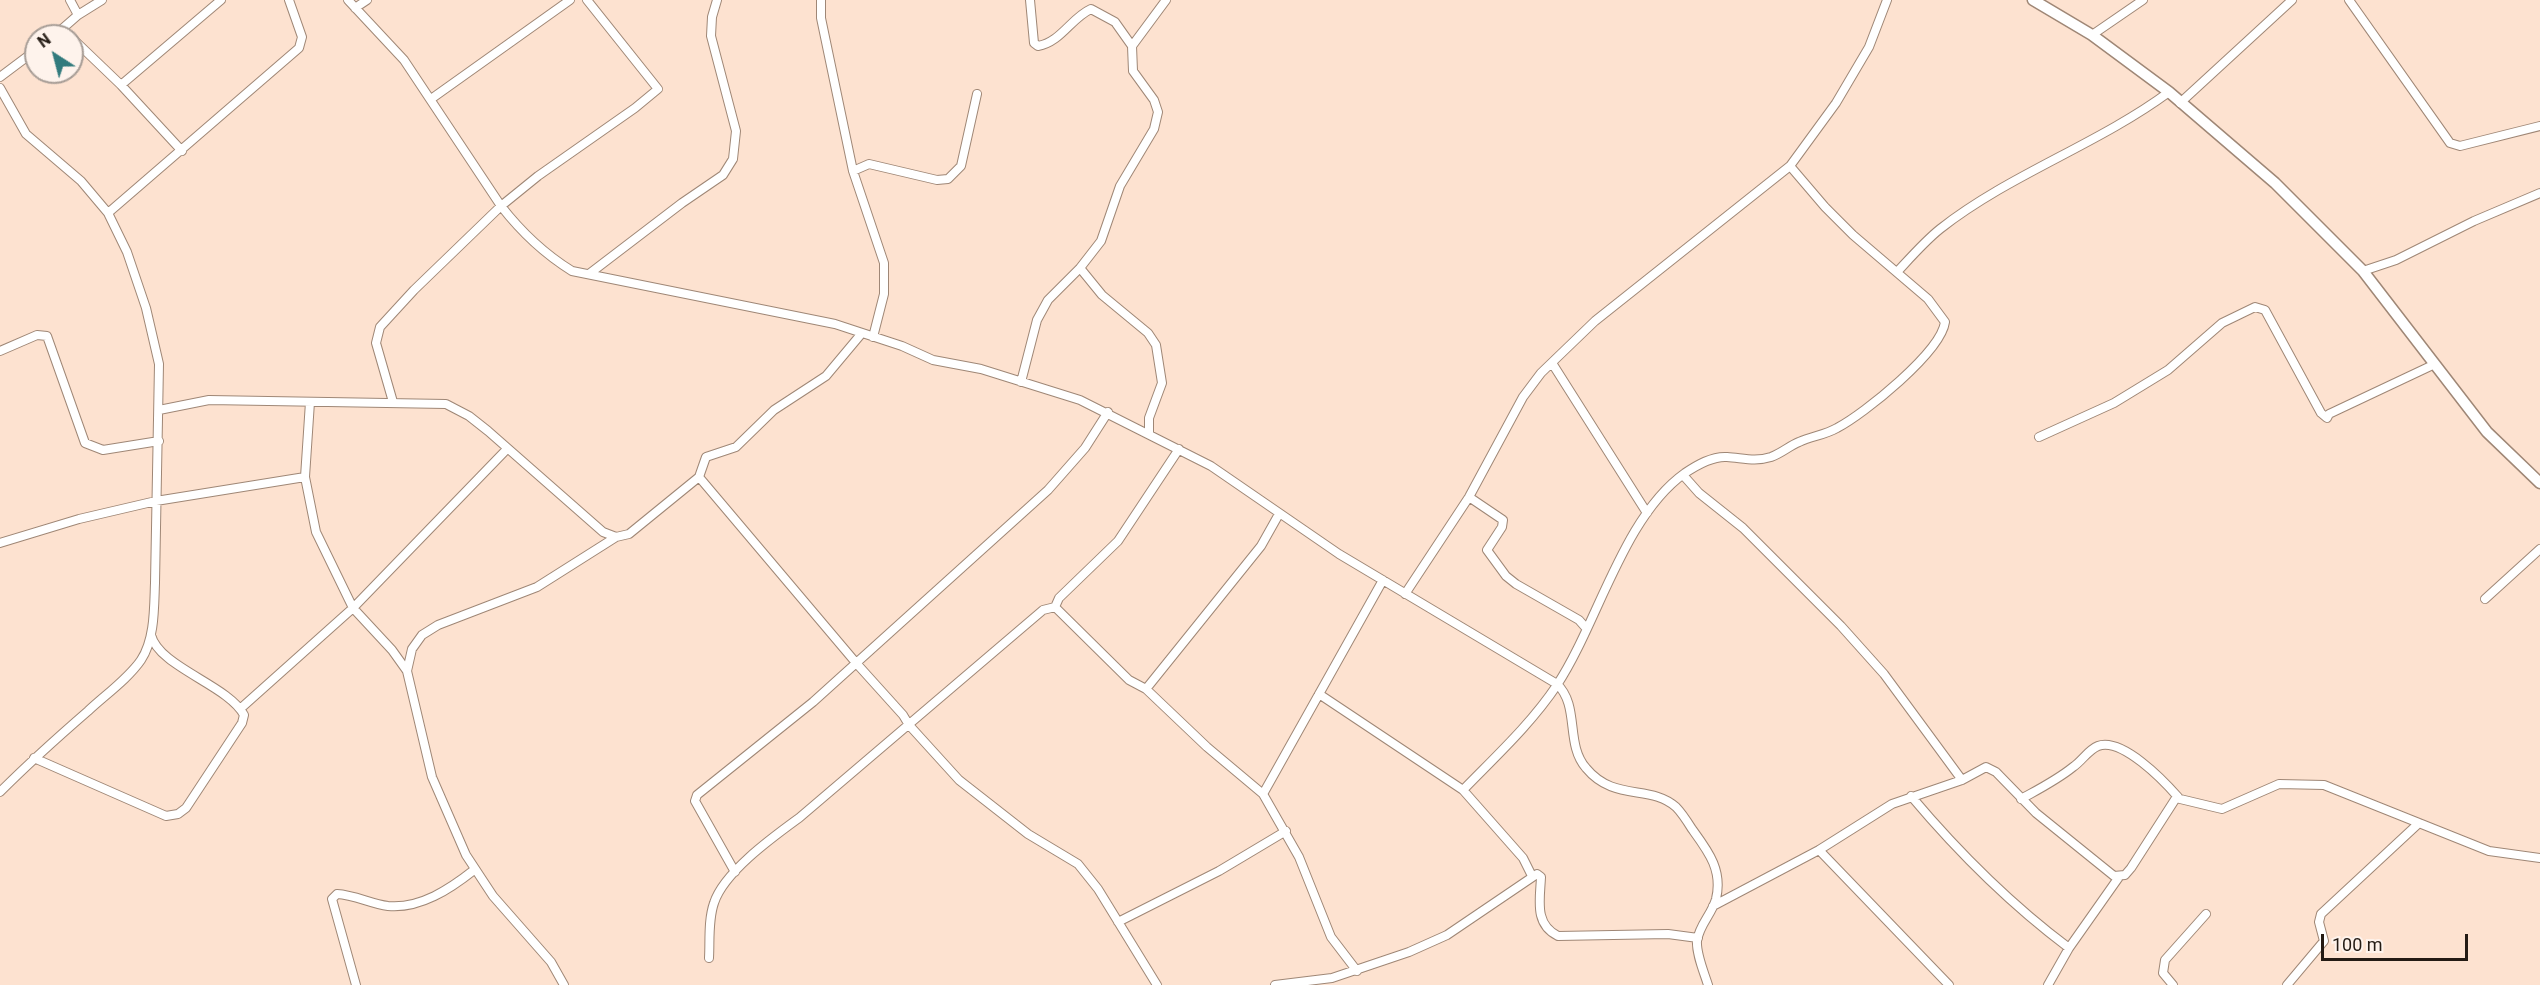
<!DOCTYPE html>
<style>
body{margin:0}
#map{position:relative;width:2540px;height:985px;overflow:hidden;background:#fde2d0;font-family:Roboto,sans-serif}
canvas{display:block}
.north{position:absolute;left:24px;top:24px;width:60px;height:60px;box-sizing:border-box;background:#fef3ec;border:2px solid #a79d96;border-radius:50%;rotate:324deg;font-size:16px;font-weight:700;line-height:24px;text-align:center;color:#241b14}
.north::after{content:'';display:block;margin:auto;width:21px;height:27px;background:#327b7d;clip-path:polygon(50% 0,100% 100%,50% 72%,0 100%)}
.scale{position:absolute;left:2321px;top:934px;width:147px;height:27px;box-sizing:border-box;border:3px solid #241b14;border-top:0;padding-left:8px;font-size:18px;line-height:21px;white-space:nowrap;color:#241b14;-webkit-text-stroke:4px #fef3ec;paint-order:stroke}
</style>
<div id="map">
<canvas width="2540" height="985"></canvas>
<div class="north">N</div>
<div class="scale">100 m</div>
</div>
<script>
const ctx = document.querySelector('canvas').getContext('2d');
ctx.lineJoin = 'round';
function stroke(path, color, width, dash) { ctx.strokeStyle = color; ctx.lineWidth = width; ctx.lineCap = dash ? 'butt' : 'round'; ctx.setLineDash(dash || []); ctx.stroke(path); }
const street = new Path2D(`
 M70,0L78,15
 M348,0L404,60L501,206C522,233 543,253 572,271L835,324L902,346L933,360L981,369L1080,400L1211,466L1339,554L1557,684C1580,706 1565,744 1586,768C1614,802 1650,784 1676,807C1682,813 1687,821 1692,829C1708,851 1723,870 1716,899C1712,914 1699,925 1697,941C1696,954 1704,972 1708,985
 M821,0V18L853,171L884,263V294L873,337
 M1030,0L1034,43L1038,46C1061,42 1071,18 1091,9L1115,22L1132,46
 M2349,0L2450,143L2460,146L2540,126
 M355,8L367,0
 M2092,35L2143,0
 M54,36L78,15L102,0
 M72,38L121,85L182,151
 M0,77L36,50
 M121,85L221,0
 M0,88L26,134L81,181L108,213L127,252L146,308L159,364L155,583C154,607 155,639 141,660C128,679 105,695 88,711C58,737 28,764 0,792
 M431,99L570,0
 M2180,103L2292,0
 M853,171L869,164L937,180L948,179L961,166L977,94
 M108,213L299,48L302,37L289,0
 M1080,268L1102,295L1148,333L1156,345L1162,383L1149,418V433
 M1898,271C1911,257 1925,241 1940,229C2010,174 2097,145 2169,92
 M2363,271L2396,260L2474,221L2540,193
 M589,274L682,203L723,175L733,159L736,131L711,36L712,17L717,0
 M0,351L37,335L47,336L85,443L103,450L159,441
 M1552,363L1647,513
 M1021,382L1037,320L1048,300L1080,268L1101,241L1120,186L1154,129L1158,112L1154,100L1133,71L1132,46L1166,0
 M310,402L305,477L316,532L353,608L392,650L407,671L432,777L466,855L493,896L551,962L564,985
 M393,402L376,343L380,327L414,290L501,206L538,176L635,108L658,89L587,0
 M159,410L209,400L446,404L469,416L488,431L603,532L616,537L629,534L699,477L706,457L736,447L774,410L826,376L862,333
 M2039,437L2114,403L2168,370L2222,323L2255,307L2265,310L2321,413L2327,418L2329,414L2435,364
 M1683,475L1699,493L1743,528L1841,626L1884,674L1962,780
 M699,477L857,664L903,715L909,725L959,780L1028,834L1078,864L1098,889L1157,985
 M1469,497L1503,520L1502,527L1487,550L1506,576L1516,584L1579,620L1586,628
 M0,543L79,519L156,501L305,477
 M1405,594L1469,497L1523,397L1541,373L1595,321L1790,166L1836,103L1869,47L1887,0
 M2485,599L2540,549
 M1055,607L1059,598L1118,541L1179,449
 M407,671L412,649L422,635L438,625L537,587L616,537
 M1146,689L1207,747L1263,794L1299,857L1331,937L1357,971
 M1319,694L1463,790L1523,858L1532,876
 M240,709L353,608L507,449
 M34,758L166,816L178,814L186,808L242,723L244,715C228,685 159,667 151,635
 M1463,790C1495,757 1531,724 1557,685C1598,623 1623,517 1685,473C1697,465 1712,456 1727,457C1743,458 1755,462 1771,457C1782,453 1789,446 1799,442C1812,436 1825,435 1837,428C1864,414 1941,352 1945,322L1928,299L1853,235L1825,207L1790,166
 M1263,794L1383,580
 M1911,796C1959,853 2009,903 2069,948
 M2021,799C2039,789 2057,780 2073,767C2082,761 2088,750 2098,746C2122,737 2164,781 2178,797
 M1819,850L1949,985
 M735,872L695,801L697,795L813,702L1048,490L1085,448L1108,412
 M1713,906L1819,850L1892,804L1962,780L1986,767L1996,772L2036,813L2114,876L2125,875L2131,868L2176,798L2222,809L2279,784L2324,785L2489,851L2540,858
 M1118,922L1219,871L1286,831
 M709,958C710,941 708,920 714,903C724,872 773,837 799,818L1043,610L1055,607L1129,680L1146,689L1261,546L1279,514
 M356,985L332,899L337,894C355,895 371,904 388,906C420,909 450,889 474,870
 M1275,985L1332,978L1409,952L1447,935L1537,874L1541,877C1540,900 1534,924 1558,936L1668,934L1698,938
 M2048,985L2069,948L2119,877
 M2173,985L2163,973L2165,960L2206,914
 M2287,985L2324,941L2319,922L2321,914L2419,823`);
const secondary = new Path2D(`
 M2033,0L2092,35L2169,92L2275,183L2363,271L2487,432L2540,483`);
stroke(street, '#9f8776', 10);
stroke(secondary, '#9f8776', 13);
stroke(street, '#fff', 8);
stroke(secondary, '#fff', 10);
</script>
